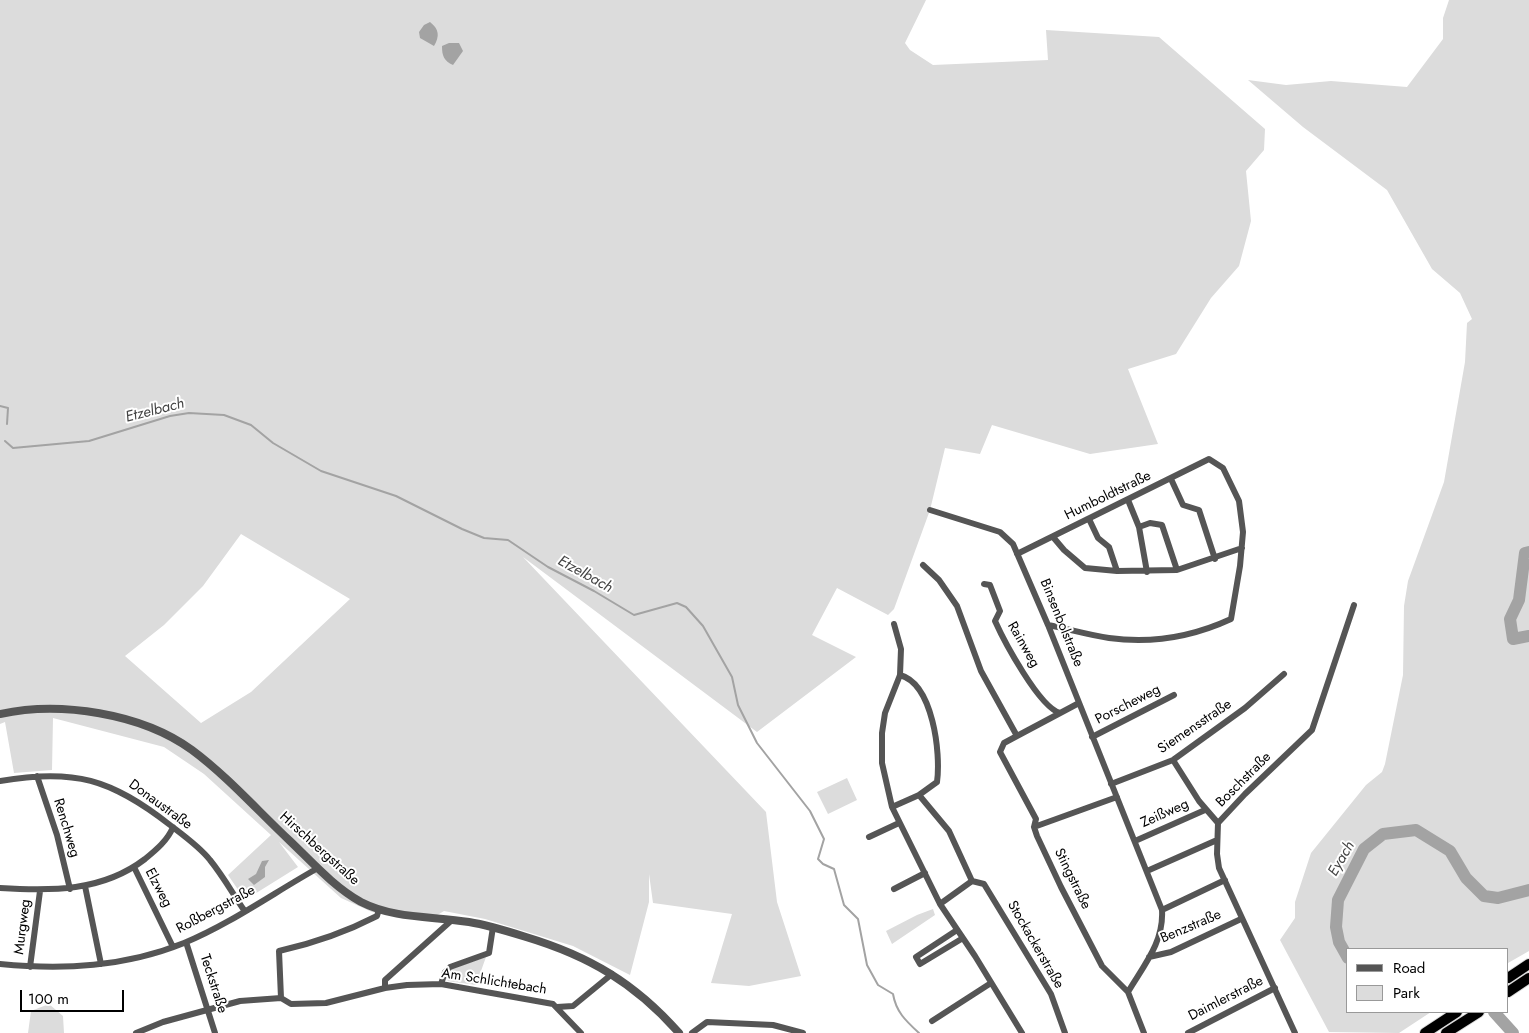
<!DOCTYPE html>
<meta charset="utf-8">
<style>
body{margin:0}
#map{position:relative;width:1529px;height:1033px;overflow:hidden;background:#fff;font-family:Jost,sans-serif}
canvas{display:block}
.legend{position:absolute;left:1346px;top:948px;width:162px;height:65px;box-sizing:border-box;background:#fff;border:1px solid #999;margin:0;padding:6px 9px;list-style:none;font-size:15px;color:#000}
.legend li{display:flex;align-items:center;gap:10px;height:25px}
.legend b{width:25px;border:1px solid #999}
.scale{position:absolute;left:20px;top:990px;width:104px;height:22px;box-sizing:border-box;border:2px solid #000;border-top:0;padding-left:6px;font-size:15px;line-height:18px;white-space:nowrap;color:#000;-webkit-text-stroke:4px #fff;paint-order:stroke}
</style>
<div id="map">
<canvas width="1529" height="1033"></canvas>
<ul class="legend">
<li><b style="height:6px;background:#555"></b>Road</li>
<li><b style="height:14px;background:#dcdcdc"></b>Park</li>
</ul>
<div class="scale">100 m</div>
</div>
<script>
const ctx = document.querySelector('canvas').getContext('2d');
ctx.lineJoin = 'round';
function paint(path, color) { ctx.fillStyle = color; ctx.fill(path, 'evenodd'); }
function stroke(path, color, width, dash) { ctx.strokeStyle = color; ctx.lineWidth = width; ctx.lineCap = dash ? 'butt' : 'round'; ctx.setLineDash(dash || []); ctx.stroke(path); }
function drawText(font, color, halo, rows, align = 'center') {
  ctx.font = font + ' Jost,sans-serif'; ctx.lineWidth = 4; ctx.setLineDash([]); ctx.textBaseline = 'middle'; ctx.strokeStyle = halo; ctx.fillStyle = color; for (const [text, x, y, turn = 0] of rows) {
    ctx.save(); ctx.translate(x, y); ctx.rotate((+turn || 0) * Math.PI / 180); ctx.textAlign = isNaN(turn) ? turn : align; if (halo) ctx.strokeText(text, 0, 0); ctx.fillText(text, 0, 0); ctx.restore();
  }
}
const green = new Path2D(`
 M0,0H926L905,43L910,50L933,65L1048,60L1046,30L1159,37L1265,129L1264,150L1246,171L1251,221L1239,266L1211,298L1176,354L1128,369L1158,444L1090,454L992,425L980,454L945,448L930,510L894,609L888,615L837,588L812,635L856,657L757,732L523,557L766,812L777,902L801,976L749,986L711,983L732,914L653,903L649,874V902L630,975L573,946L485,919L444,911L429,920L372,912L341,898L279,842L298,867L245,900L228,875L271,835L204,774L164,747L53,718L52,770L14,773L5,722L0,724ZM241,534L350,599L251,692L201,723L125,656L164,625L203,586Z
 M1449,0H1529V951L1508,963V949H1348V1012H1431L1399,1033L1329,1032L1280,940L1295,918V902L1311,853L1366,785L1382,772L1385,764L1403,675L1404,606L1408,581L1444,482L1465,362L1467,323L1472,319L1460,293L1432,269L1387,190L1303,127L1248,80L1286,85L1331,81L1407,87L1443,39V18Z
 M847,778L857,800L828,814L817,792Z
 M933,909L935,915L892,944L886,931L917,915Z
 M486,957L476,985L448,981L446,978L451,969Z
 M49,1004L63,1016L64,1033H28L31,1011Z`);
const water = new Path2D(`
 M430,22C439,29 440,36 434,46L420,38L419,32L424,25Z
 M449,43H459L463,51L453,65C444,61 442,56 442,46Z
 M269,860L265,867V877L254,885L248,879L256,874L262,861Z`);
const stream = new Path2D(`
 M0,406L8,408L7,424
 M5,441L13,448L89,441L170,416L189,413L224,415L251,425L273,443L321,471L396,496L462,529L484,538L508,540L548,567L594,591L634,615L677,603L686,607L703,626L732,677L738,705L757,743L810,811L824,839L818,859L823,864L834,869L844,905L858,919L867,965L878,985L893,994C896,1012 906,1021 919,1033`);
const river = new Path2D(`
 M1529,552L1525,553L1519,600L1510,619L1513,639L1529,636
 M1348,958L1339,942L1336,927L1338,900L1364,849L1383,834L1416,830L1450,851L1466,878L1484,896L1498,898L1529,890
 M1494,1012L1513,1033`);
const minor = new Path2D(`
 M1171,479L1183,505L1199,510L1215,559
 M1128,500L1139,527L1147,572
 M930,510L1000,532L1013,544L1048,625L1162,910C1164,942 1144,965 1128,992
 M1089,519L1098,538L1109,547L1117,571
 M1139,527L1150,523L1162,525L1177,570
 M1053,537L1064,550L1085,568L1117,571L1177,570L1242,548
 M1017,554L1209,459L1223,468L1239,501L1243,532L1240,566L1231,619C1192,637 1152,644 1109,638C1089,635 1069,629 1048,625
 M923,565L939,580L957,606L981,671L1017,736L1004,743L1000,752L1036,819L1034,827L1037,836L1061,887L1102,966L1128,992L1144,1033
 M984,584L990,585L1000,611L995,621C1004,641 1039,707 1060,713
 M894,624L901,649L900,675
 M1017,736L1079,703
 M1092,737L1174,695
 M1173,760L1199,801L1218,823
 M37,776L57,835L70,889
 M0,781C74,768 111,779 170,825C183,835 200,847 210,860C223,876 233,894 244,910
 M1111,784L1173,760L1245,708L1284,674
 M892,807L919,795
 M1034,827L1117,797
 M869,837L899,823
 M1135,841L1205,810
 M134,867L173,947
 M1147,871L1217,840
 M972,881L984,884L1051,994L1065,1033
 M85,886L101,964
 M0,888C51,891 102,892 145,859C156,850 168,840 173,827
 M894,889L925,873
 M940,904L972,881L949,831L919,795L937,782C941,753 933,684 900,675L885,713L882,733V763L892,807L940,904L975,956L1022,1033
 M1162,910L1225,880
 M957,930L916,957L920,964L963,938
 M186,942L215,1033
 M1149,957L1171,952L1241,919
 M0,964C63,970 125,967 184,943C230,924 275,892 318,868
 M30,967L40,891
 M441,984L445,972L450,967L489,953L493,927
 M385,988V980L452,920
 M281,998L279,951C315,943 344,933 377,916L379,909
 M557,1007L573,1006L612,974
 M932,1021L991,983
 M136,1033L163,1022L240,1001L281,998L291,1004L326,1003L385,988L407,985L441,984L553,1004L581,1033
 M692,1033L707,1022L773,1025L803,1033
 M1188,1033L1275,988
 M1295,1033L1219,868L1217,854L1218,823L1245,794L1312,730L1354,605`);
const tertiary = new Path2D(`
 M0,714C60,701 141,713 192,750C227,776 258,811 290,841C312,862 334,887 361,902C394,919 433,916 469,922C488,925 507,931 526,937C589,956 635,983 679,1033`);
const trunk = new Path2D(`
 M1508,978L1529,964
 M1508,992L1529,978
 M1425,1033L1457,1012
 M1446,1033L1479,1012`);
const streetNames = [
 ["Humboldtstraße",1108,496,-26],
 ["Binsenbolstraße",1061,623,68],
 ["Rainweg",1023,645,60],
 ["Porscheweg",1128,705,-27],
 ["Siemensstraße",1195,727,-34],
 ["Boschstraße",1244,780,-45],
 ["Donaustraße",160,805,36],
 ["Zeißweg",1165,814,-24],
 ["Renchweg",66,828,73],
 ["Hirschbergstraße",319,849,42],
 ["Stingstraße",1072,879,64],
 ["Elzweg",158,888,62],
 ["Roßbergstraße",216,910,-28],
 ["Murgweg",23,927,-83],
 ["Benzstraße",1191,927,-23],
 ["Stockackerstraße",1035,945,60],
 ["Am Schlichtebach",494,982,9],
 ["Teckstraße",213,984,72],
 ["Daimlerstraße",1226,999,-27]
];
const waterNames = [
 ["Etzelbach",155,411,-14],
 ["Etzelbach",585,575,29],
 ["Eyach",1342,859,-60]
];
paint(green, '#dcdcdc');
paint(water, '#a3a3a3');
stroke(stream, '#a3a3a3', 2);
stroke(river, '#a3a3a3', 12);
stroke(trunk, '#dbdbdb', 12);
stroke(minor, '#555', 6);
stroke(tertiary, '#555', 8);
stroke(trunk, '#000', 10);
drawText('14px', '#000', '#fff', streetNames);
drawText('italic 15px', '#444', '#fff', waterNames);
</script>
